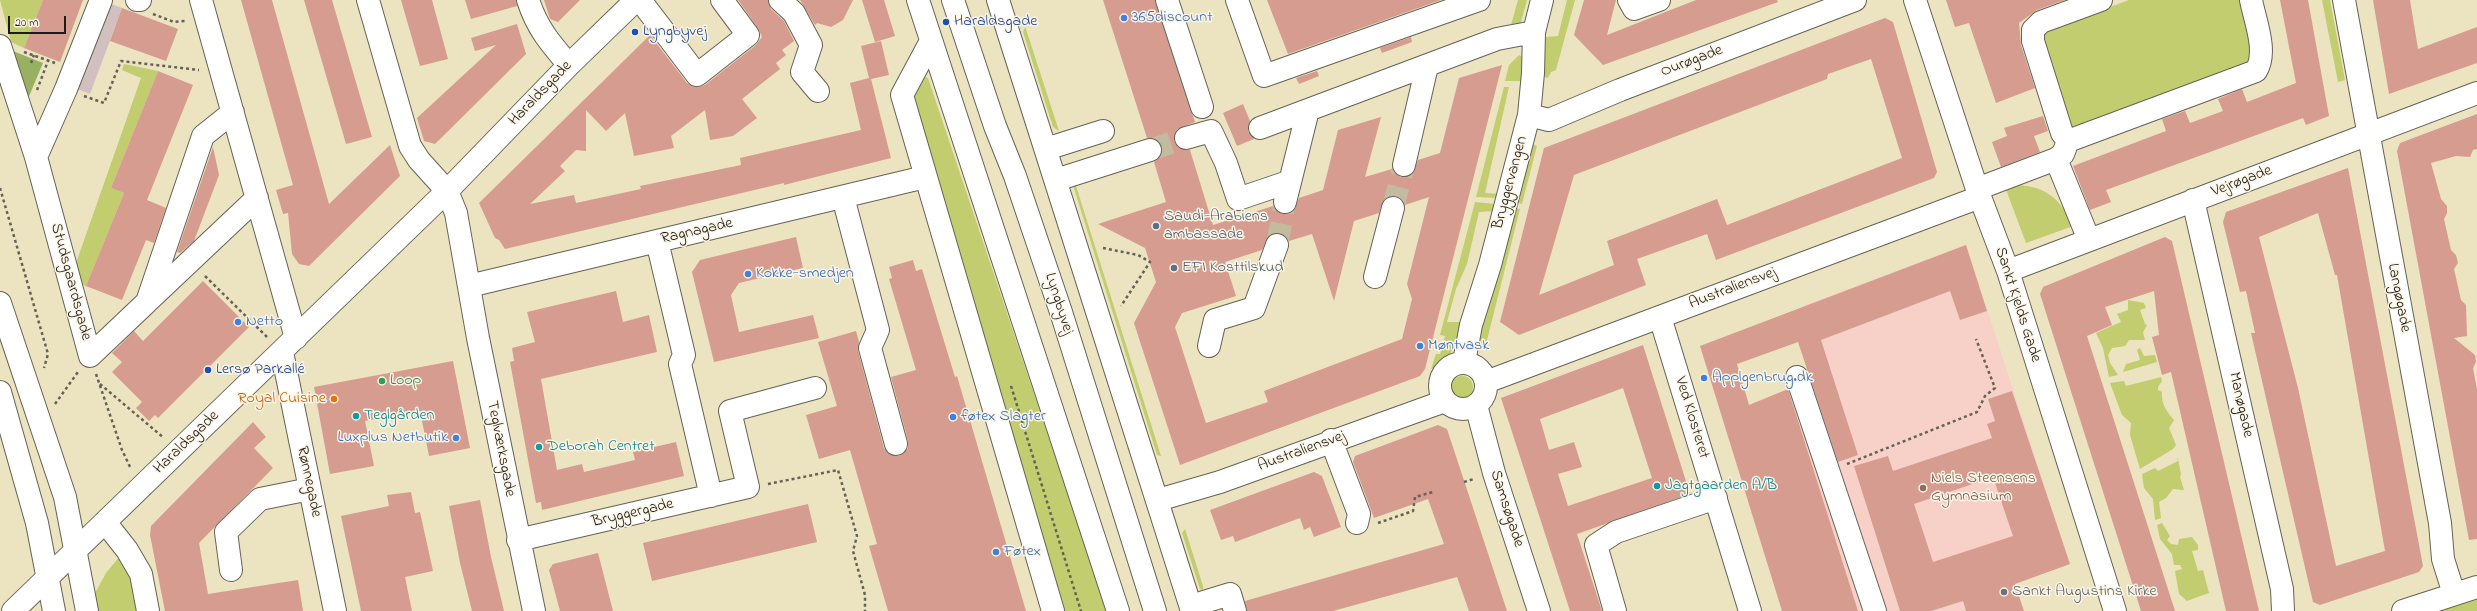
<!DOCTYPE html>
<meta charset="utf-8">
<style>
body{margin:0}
#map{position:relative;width:2477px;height:611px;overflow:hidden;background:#ece3c1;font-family:"Indie Flower",sans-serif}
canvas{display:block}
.scale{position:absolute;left:8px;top:16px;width:58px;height:18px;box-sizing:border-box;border:2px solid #1c1c1c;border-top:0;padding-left:5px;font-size:12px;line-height:14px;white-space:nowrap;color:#1c1c1c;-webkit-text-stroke:3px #fcf5e5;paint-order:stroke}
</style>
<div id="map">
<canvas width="2477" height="611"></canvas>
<div class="scale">20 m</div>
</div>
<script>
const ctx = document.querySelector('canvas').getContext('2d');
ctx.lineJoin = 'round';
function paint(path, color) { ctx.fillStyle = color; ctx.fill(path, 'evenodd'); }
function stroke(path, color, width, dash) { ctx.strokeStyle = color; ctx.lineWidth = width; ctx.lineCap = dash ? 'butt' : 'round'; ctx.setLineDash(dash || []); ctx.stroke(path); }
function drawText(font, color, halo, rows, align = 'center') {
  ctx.font = font + ' "Indie Flower",sans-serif'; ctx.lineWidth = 3; ctx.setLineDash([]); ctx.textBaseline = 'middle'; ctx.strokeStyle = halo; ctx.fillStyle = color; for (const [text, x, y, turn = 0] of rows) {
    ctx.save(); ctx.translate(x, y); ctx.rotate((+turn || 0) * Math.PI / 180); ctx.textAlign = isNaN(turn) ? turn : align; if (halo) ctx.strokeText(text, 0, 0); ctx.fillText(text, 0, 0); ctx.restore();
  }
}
const built = new Path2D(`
 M1966,245L2070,564L1963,601L1965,611H1840L1772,396L1826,374L1803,306Z`);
const industrial = new Path2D(`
 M106,2L122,8L90,94L75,88Z`);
const green = new Path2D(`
 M0,0H43L24,48L11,42Z
 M1518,0H1527L1520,26L1511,25Z
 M1567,0H1575L1556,70L1551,72L1548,78L1542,76L1541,42L1546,37L1558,36Z
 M2129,0H2243L2253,51L2250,63L2076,130L2068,126L2041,38L2045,31Z
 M2322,0H2330L2345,80L2338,82Z
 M1025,27L1026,29L1059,131L1053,127L1023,32Z
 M1519,55L1524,58L1525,81H1505L1509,65Z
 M124,64L158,71L111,188L124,193L86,286L76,281L75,266L141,78L122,70Z
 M920,75L928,78L1107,611H1061L909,98Z
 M1504,87H1509L1485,193L1500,194L1499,198L1476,197Z
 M1530,143L1537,146L1522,204L1511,201Z
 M1073,185L1076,186L1161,456L1157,455Z
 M2014,185C2034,185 2051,191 2063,208C2067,214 2070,219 2076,225L2026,243L2005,187Z
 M1475,202L1495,204V211L1479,212L1467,264L1456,289L1447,322H1463C1458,344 1451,358 1431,369L1436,354H1440L1445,336L1440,335Z
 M1510,207L1520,209L1485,348L1478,344Z
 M2128,300L2144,303L2146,308L2140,310L2145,324L2147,325L2143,332L2145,340H2129L2125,346L2112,348L2108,355L2110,363L2118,375L2109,377L2103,348L2096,333L2121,322L2117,314L2128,310Z
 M2140,348L2144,356L2155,355L2157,362L2123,372L2126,364L2140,360L2137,350Z
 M1451 387a11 11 0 1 1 22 0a11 11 0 1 1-22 0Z
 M2161,377L2162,381L2158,387V390L2162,392C2161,404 2167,412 2174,420L2169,428L2176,445L2173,449L2140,469L2130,435L2131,423L2122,415L2110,383L2124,381L2126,386Z
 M2177,457L2178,459L2181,474L2180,477L2184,490L2173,489L2166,498L2159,502L2161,518L2155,520L2153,499L2144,488L2142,474L2155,468L2158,471L2178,461Z
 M2162,523L2170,536L2167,540L2171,544L2178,545L2179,539L2192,537L2198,545V550L2192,551L2198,571L2203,570L2209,593L2187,601L2179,594L2175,571L2182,569L2180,565H2174L2172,554L2160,539L2157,525Z
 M1185,529L1203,586V590L1200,589L1182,533Z
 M120,556L133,581L138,611H97L94,595L106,573Z
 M2477,597V611H2434Z`);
const forest = new Path2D(`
 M13,51L43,63L27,101Z`);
const building = new Path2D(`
 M43,0H83L60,62L24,48Z
 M241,0H272L329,204L390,145L400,176L309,266L299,264L292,254L288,213L283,214L276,190L293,185Z
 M304,0H332L372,137L346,144Z
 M401,0H432L448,59L420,66Z
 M465,0H516L517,6L471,19Z
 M544,0H580L558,22L550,19Z
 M738,0H768L771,9L784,21L794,41L782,50L786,55L776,63L780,69L742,99L757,118L733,136L710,140L705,110L671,136L674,148L634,156L625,113L606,131L586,110V151L576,150L560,166L565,171L530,204L574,195L576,203L641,189L640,186L741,165L740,158L861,130L850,83L869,78L861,46L881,41L889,75L871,79L891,158L784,185V183L505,249L499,240L495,238L479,203L650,35L687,83L698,87L705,85L756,45L762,37L758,28Z
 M800,0H853L843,20L831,27L817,23L815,25Z
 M862,0H884L895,36L875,42Z
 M1103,0H1155L1195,122L1177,129L1174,141L1178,147L1190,150L1213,225L1273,206L1282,214L1294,211L1299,198L1323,190L1338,130L1381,117L1365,177L1392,169L1401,177H1408L1413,173L1418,160L1440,153L1459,78L1502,65L1425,369L1420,376L1180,465L1134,323L1156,282L1145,248L1098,224L1166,202L1154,162L1159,158L1162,147L1158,141L1147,138ZM1389,196H1397L1405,205L1429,197L1407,284L1412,299L1402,339L1264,391L1268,402L1206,423L1175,327L1182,313L1236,296L1225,262L1262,250L1269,236L1275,233H1282L1289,241L1312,234L1334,301L1354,221L1379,213L1384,200Z
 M1267,0H1441L1288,54Z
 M1584,0H1616L1607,35L1696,0H1777L1778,2L1603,65L1574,35Z
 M1946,0H2065L2037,10L2019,23L2021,45L2035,88L1996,103L1969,23L1955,27Z
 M2280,0H2308L2329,116L2306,125L2303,118L2106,190L2111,202L2090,210L2073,166L2166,131L2162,119L2185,111L2190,123L2223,111L2218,99L2242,89L2247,102L2296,83Z
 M2373,0H2410L2418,49L2477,27V63L2389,94Z
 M122,8L178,29L166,61L110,41Z
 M1885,18L1893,22L1937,172L1934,178L1716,260L1707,234L1637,259L1646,285L1519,335L1500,322L1544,148ZM1871,59L1902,158L1727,225L1717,199L1607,241L1614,265L1539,295L1574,175L1827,79L1828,74Z
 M517,24L526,54L435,144L424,141L417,118L496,45L475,51L471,38Z
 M1411,37L1412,42L1382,53L1380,48Z
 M158,71L193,85L147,200L166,208L154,243L146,240L122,300L86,286L124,193L111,188Z
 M1317,71L1319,76L1299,84L1296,78Z
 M1243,104L1250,121L1248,132L1254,139L1237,146L1223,113Z
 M2477,114V149L2473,150L2470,157L2456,156L2431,163L2441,199L2447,206V213L2444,219L2451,250L2456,255L2458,263L2454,269L2461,300L2466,305L2467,336L2454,338L2475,355L2476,362L2473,368L2477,389V539L2469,540L2397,151L2400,143Z
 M2043,116L2048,131L2034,136L2040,152L2001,167L1992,142L2007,136L2004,128Z
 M213,147L219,175L194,241L180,253L177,252Z
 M2348,168L2423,566L2419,572L2320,605L2313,602L2294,520L2251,333H2255L2246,291L2240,292L2223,222L2226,212ZM2318,213L2335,275H2337L2385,551L2336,566L2298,388L2259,237Z
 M796,237L803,268L739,283L731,295L739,332L813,315L819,338L714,362L692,272L700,260Z
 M2165,237L2172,241L2259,611H2226L2171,372L2162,375L2152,337L2159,335L2154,291L2105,307L2112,325L2087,336L2175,611H2141L2040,294L2043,287Z
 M1966,245L1987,311L1960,320L1950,291L1821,340L1858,455L1838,462L1798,342L1737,364L1749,405L1788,389L1858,611H1782L1700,346Z
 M913,260L916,271L922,269L955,377L957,376L1026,611H888L869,546L877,544L850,450L819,459L806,415L837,406L818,342L856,331L859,342L858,351L884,448L888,453L899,456L908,448V441L891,377L916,370L889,279L892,278L889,267Z
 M203,281L249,327L158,418L155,415L149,421L136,408L142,402L112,372L122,362L112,353L134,331L143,341Z
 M616,291L623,322L649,315L657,352L541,379L557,470L582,464L584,472L635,460L633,452L676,442L684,476L542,510L541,502L536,503L510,362L514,361L512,348L535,342L527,312Z
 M1643,345L1690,494L1577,534L1602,611H1570L1501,398ZM1623,388L1652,478L1568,506L1558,474L1582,467L1574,442L1549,450L1540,419Z
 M453,361L470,448L429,456L420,411L365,421L374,466L330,474L314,387Z
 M2012,391L2070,564L2015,584L2024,611H1966L1963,601L1931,611H1900L1854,466L1888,456L1893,471L1992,438L1987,424L1995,421L1988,399ZM1993,477L2013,536L1933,562L1914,504Z
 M253,422L266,437L254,448L273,468L199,543L208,594L298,580L303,611H165L150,535L151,526Z
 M1438,425L1447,429L1507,611H1469L1457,577L1333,611H1247L1245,601L1444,544L1428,499L1374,518L1353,462L1355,456Z
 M1314,472L1322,476L1341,527L1314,537L1310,527L1304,530L1300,518L1235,542L1233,536L1221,540L1210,510Z
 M411,492L415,513L420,512L433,571L405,577L412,611H361L341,516L389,506L387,495Z
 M480,500L491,557L504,611H472L460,563L449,506Z
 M808,504L817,542L652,581L643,543Z
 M598,553L613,611H560L549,570L553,564Z`);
const minorTunnel = new Path2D(`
 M1150,150L1186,138
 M1393,208L1404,165
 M1277,245L1285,202`);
const path = new Path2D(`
 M153,14L174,22L185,21
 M24,52L55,63
 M31,63L34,55
 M37,90L48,61
 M84,96L104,103L121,61L199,70
 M0,188L48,354L44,368
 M1103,248L1138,255L1150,262L1121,306
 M205,276L267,337
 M96,374L122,450L131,469
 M100,384L164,438
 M1011,386L1081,611
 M55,404L78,372
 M1847,464L1977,412L1985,396L1995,388L1976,339
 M1464,482L1474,479
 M768,484L838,470L857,536L853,551L865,595V611
 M1378,523L1413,511L1415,497L1433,492`);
const minor = new Path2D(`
 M137,0H140
 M201,0L296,338
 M368,0L410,146L419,160L447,191L456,213L478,338L534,611
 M528,0C537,28 550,43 569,65
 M640,0L697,75L748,35L722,0
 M780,0L794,13L811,45L802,72L818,91
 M918,0L1118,611
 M953,0L995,126L1015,176L1061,312L1155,611
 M998,0L1192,611
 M1167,0L1202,107
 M1237,0L1264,76L1479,0
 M1629,0L1634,9L1659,0
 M1915,0L1977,189L2008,271L2115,611
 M2344,0L2440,523L2443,559L2454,594
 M931,41L902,95L1053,611
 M0,46L36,157L90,356L147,302L203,136L233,112
 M1529,115L1549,120L1620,90L1855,0
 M1260,128L1497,39L1534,32
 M1186,138L1211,131L1226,163L1238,199L1288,182
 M2068,141L2256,71C2268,52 2255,21 2251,0
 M2068,141L2062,133L2033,41V30L2041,22L2101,0
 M1046,149L1103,131
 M36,157L66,89L101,0
 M2056,159L2089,240
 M1404,165L1427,66
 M1056,180L1150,150
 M1977,189L2056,159L2063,154L2068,141
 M843,197L878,330L870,348L896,444
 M2193,200L2282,589L2283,611
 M1285,202L1308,110
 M657,241L684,355L680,364L711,496
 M2008,271L2477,93
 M1375,277L1393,208
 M469,286L925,177
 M149,300L257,198
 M0,303L65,497L87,611
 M1660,317L1750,611
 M1209,346L1215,320L1254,308L1277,245
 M282,352L335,611
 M1464,362L1471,325L1490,265L1529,115L1533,73L1534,32L1542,0
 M1440 386a23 23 0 1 1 46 0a23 23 0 1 1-46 0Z
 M1797,377L1875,611
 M1486,382L1980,197
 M0,392L37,523L54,611
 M1476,405L1494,473L1539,611
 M1331,440L1359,514L1357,523
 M1158,500L1220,482L1445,401
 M105,522L127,550L141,574L148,611
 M518,540L748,487L730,411L815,388
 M231,570L226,532L260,499L310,489
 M1191,606L1230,594L1235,611
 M13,611L447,191L569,65L636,0
 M1615,611L1596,545L1616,532L1716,498
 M2403,611L2477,587`);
const markers = [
 [1124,18,4,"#3f7fe0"],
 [946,22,4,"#1a4fb4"],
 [635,32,4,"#1a4fb4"],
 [1156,226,4,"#5c6f8a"],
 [1174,268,4,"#5c6f8a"],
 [748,274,4,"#3f7fe0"],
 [238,322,4,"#3f7fe0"],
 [1420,346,4,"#3f7fe0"],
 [208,370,4,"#1a4fb4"],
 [1704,378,4,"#3f7fe0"],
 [382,381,4,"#2e9e5b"],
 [334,399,4,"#e8710a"],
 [356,416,4,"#0f9aa8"],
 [953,417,4,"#3f7fe0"],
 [456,438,4,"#3f7fe0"],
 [539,447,4,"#0f9aa8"],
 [1657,486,4,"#0f9aa8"],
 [1923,488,4,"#8d6e63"],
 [996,552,4,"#3f7fe0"],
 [2004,592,4,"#6b7280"]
];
const shopNames = [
 ["365discount",1132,18],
 ["Kokke-smedjen",756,274],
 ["Netto",246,322],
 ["Møntvask",1428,346],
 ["Applgenbrug.dk",1712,378],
 ["føtex Slagter",961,417],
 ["Luxplus Netbutik",448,438,"right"],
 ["Føtex",1004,552]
];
const transitNames = [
 ["Haraldsgade",954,22],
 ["Lyngbyvej",643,32],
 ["Lersø Parkallé",216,370]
];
const streetNames = [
 ["Ourøgade",1692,62,-21],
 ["Haraldsgade",541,94,-46],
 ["Vejrøgade",2242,182,-21],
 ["Bryggervangen",1511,183,-75],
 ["Ragnagade",697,232,-13],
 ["Studsgaardsgade",70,282,75],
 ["Australiensvej",1733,289,-21],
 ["Langøgade",2398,298,79],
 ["Lyngbyvej",1058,304,72],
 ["Sankt Kjelds Gade",2017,305,72],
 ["Manøgade",2240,405,77],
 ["Ved Klosteret",1691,418,73],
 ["Haraldsgade",187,443,-44],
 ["Teglværksgade",500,449,79],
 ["Australiensvej",1302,452,-20],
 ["Rønnegade",308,482,78],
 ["Samsøgade",1506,509,72],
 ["Bryggergade",633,514,-13]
];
const serviceNames = [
 ["Saudi-Arabiens",1164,217],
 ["ambassade",1164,235],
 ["EFI Kosttilskud",1182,268]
];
const leisureNames = [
 ["Loop",390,381]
];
const foodNames = [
 ["Royal Cuisine",326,399]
];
const cultureNames = [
 ["Teglgården",364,416],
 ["Deborah Centret",547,447],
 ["Jagtgaarden A/B",1665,486]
];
const educationNames = [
 ["Niels Steensens",1931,479],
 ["Gymnasium",1931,497]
];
const worshipNames = [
 ["Sankt Augustins Kirke",2012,592]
];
paint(built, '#f7d1c8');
paint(industrial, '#d2bfc0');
paint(green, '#c1cd6e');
paint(forest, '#98b061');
paint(building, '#d69c8f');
stroke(minorTunnel, '#c2bba0', 22, [22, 11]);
stroke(minor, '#656256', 24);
stroke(path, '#656256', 2.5, [3, 3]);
stroke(minor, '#fff', 22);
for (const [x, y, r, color] of markers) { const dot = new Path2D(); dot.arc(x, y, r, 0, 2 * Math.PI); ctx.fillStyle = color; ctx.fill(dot); stroke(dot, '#fcf5e5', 1.5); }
drawText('16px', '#366cbe', '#fcf5e5', shopNames, 'left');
drawText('16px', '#164399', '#fcf5e5', transitNames, 'left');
drawText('16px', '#1c1c1c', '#fcf5e5', streetNames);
drawText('16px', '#4e5e75', '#fcf5e5', serviceNames, 'left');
drawText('16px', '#27864d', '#fcf5e5', leisureNames, 'left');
drawText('16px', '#c56008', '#fcf5e5', foodNames, 'right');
drawText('16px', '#0d838f', '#fcf5e5', cultureNames, 'left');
drawText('16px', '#785e54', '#fcf5e5', educationNames, 'left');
drawText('16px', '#5b616d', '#fcf5e5', worshipNames, 'left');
</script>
